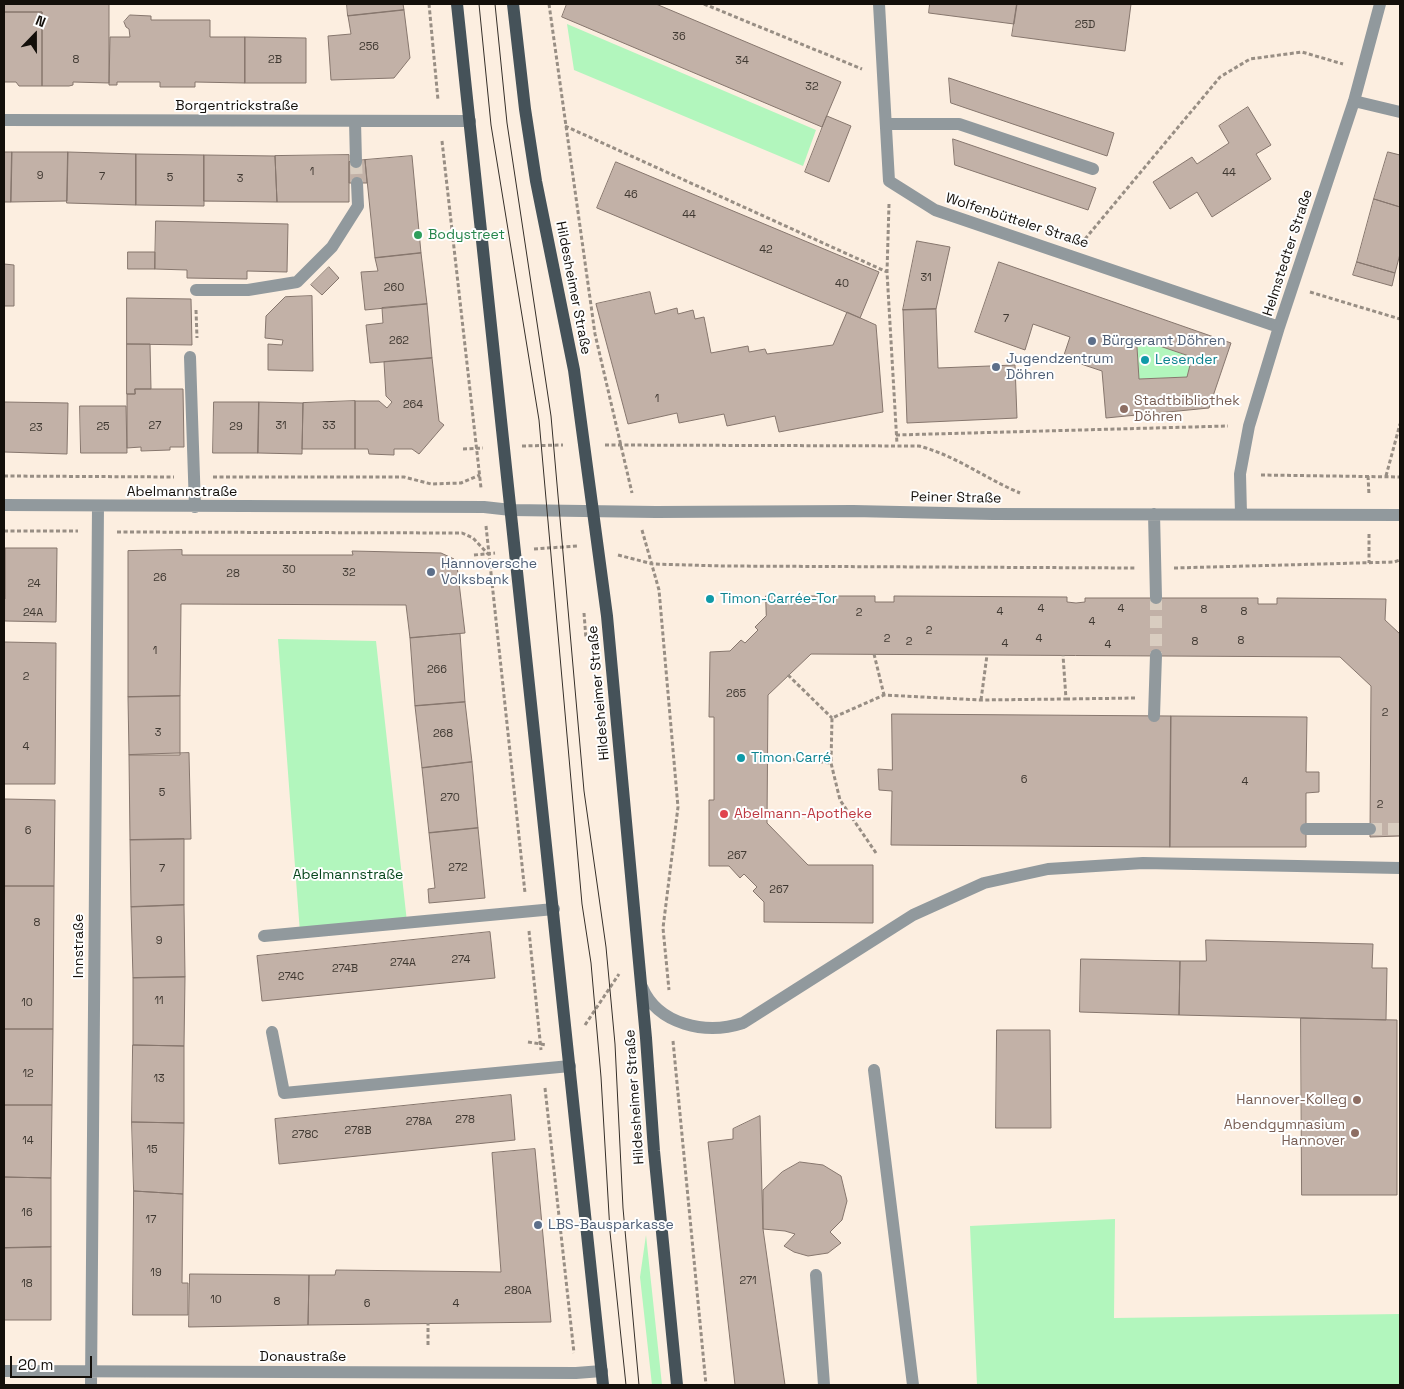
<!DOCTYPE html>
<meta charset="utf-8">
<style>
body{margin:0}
#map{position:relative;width:1404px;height:1389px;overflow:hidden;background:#fceee0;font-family:"Space Grotesk",sans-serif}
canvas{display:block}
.frame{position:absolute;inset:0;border:5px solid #130f0a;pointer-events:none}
.north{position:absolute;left:10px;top:10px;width:50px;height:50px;-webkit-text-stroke:4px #fefefe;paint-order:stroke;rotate:22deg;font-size:14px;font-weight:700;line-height:20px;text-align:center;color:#130f0a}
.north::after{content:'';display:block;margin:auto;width:18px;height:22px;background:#130f0a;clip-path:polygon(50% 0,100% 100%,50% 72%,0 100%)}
.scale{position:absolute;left:10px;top:1356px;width:82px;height:22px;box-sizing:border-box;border:2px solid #130f0a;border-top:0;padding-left:6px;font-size:15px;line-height:18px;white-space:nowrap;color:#130f0a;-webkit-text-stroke:4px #fefefe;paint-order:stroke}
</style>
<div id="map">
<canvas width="1404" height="1389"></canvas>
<div class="frame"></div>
<div class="north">N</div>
<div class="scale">20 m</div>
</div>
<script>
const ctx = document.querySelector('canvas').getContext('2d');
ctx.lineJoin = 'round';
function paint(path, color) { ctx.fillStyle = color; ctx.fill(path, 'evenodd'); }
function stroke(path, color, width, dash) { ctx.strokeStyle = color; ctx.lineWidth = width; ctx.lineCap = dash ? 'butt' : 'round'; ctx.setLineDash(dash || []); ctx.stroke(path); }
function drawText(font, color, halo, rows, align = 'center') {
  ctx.font = font + ' "Space Grotesk",sans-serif'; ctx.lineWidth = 4; ctx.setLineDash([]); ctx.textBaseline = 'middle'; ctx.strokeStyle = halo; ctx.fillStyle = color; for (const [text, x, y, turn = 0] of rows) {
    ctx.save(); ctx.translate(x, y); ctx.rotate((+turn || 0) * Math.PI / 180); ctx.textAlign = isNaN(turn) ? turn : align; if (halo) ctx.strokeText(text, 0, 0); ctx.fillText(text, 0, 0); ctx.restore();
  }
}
const green = new Path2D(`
 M567,24L816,130L803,166L574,70Z
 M1142,340L1192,357L1187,377L1139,379L1137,347Z
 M278,639L376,641L407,922L300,933Z
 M1115,1219L1114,1318L1400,1314V1385H977L970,1226Z
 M646,1235L662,1385H652L640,1277Z`);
const building = new Path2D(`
 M4,4H109V83L73,82V85L69,86H42V12H4Z
 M347,4H403L404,10L348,16Z
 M567,4H656L841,82L822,127L562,17Z
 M930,4H1017L1014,24L929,13Z
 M1017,4H1131L1125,51L1012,36Z
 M404,10L410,58L394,78L331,80L328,36L351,34L348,16Z
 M4,12H42V86H19L16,82H4Z
 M130,15L151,16V20H210V37H245V83L195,82V87H160V82H117V85H109L110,37H130L129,29L126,27L124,22Z
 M245,37L306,38V83H245Z
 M949,78L1114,133L1107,156L951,103Z
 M1248,107L1271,145L1256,154L1271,179L1212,217L1197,192L1170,209L1153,182L1192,157L1197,164L1229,143L1219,126Z
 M827,116L851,126L829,182L805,172Z
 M953,139L1096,188L1088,210L955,165Z
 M4,152H12L11,202H4Z
 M12,152H68L67,201L11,202Z
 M68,152L136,154V205L67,203Z
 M1388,152L1400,155V207L1374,199Z
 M136,154L204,155V206L136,205Z
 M204,155L275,156L277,202L204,201Z
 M349,155V202H277L275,156Z
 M412,156L421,253L375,258L365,160Z
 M365,160L367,183H349V162Z
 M616,162L879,272L860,318L597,208Z
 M1374,199L1400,207V254L1395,273L1357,262Z
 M156,221L288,224L287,272L247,271V279L187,278V270L155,269Z
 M917,241L950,247L936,309L903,310Z
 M128,252H155V269H128Z
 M421,253L427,304L365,310L361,272L378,271L375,258Z
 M999,262L1231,343L1209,408L1106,418L1102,371L1063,358L1070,337L1033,324L1025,350L975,332ZM1142,340L1192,357L1187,377L1139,379L1137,347Z
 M1357,262L1395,273L1392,286L1353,275Z
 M4,264L14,265V306H4Z
 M329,267L339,278L322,295L311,285Z
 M650,292L655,314L677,308L678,314L693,310L695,319L704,317L711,353L748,346L749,352L765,349L767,354L833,345L847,312L876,325L883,412L779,432L775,416L727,426L724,414L679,423L677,413L628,424L596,304Z
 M312,296L313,371L268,370V344L282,345L283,340L265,338L266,316L285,297Z
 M127,298L191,299L192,345L127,344Z
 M427,304L432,358L370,363L366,325L383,323L382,308Z
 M936,309L938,368L1015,365L1017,418L907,423L903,310Z
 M127,344H150L151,389H135V394H127Z
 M432,358L439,421L444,425L419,454L412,449H394V455L369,454L368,449H355V401H379L387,408L392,402L386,396L384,362Z
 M135,389H183L184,447H170V450L141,451V447L127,448V394H135Z
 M355,401V449H302L303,403Z
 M4,402L68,403L67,454L4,452Z
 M214,402H259L258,453H213Z
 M259,402L303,403L302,454L258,453Z
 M80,406H126L127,453H81Z
 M4,548H5V599H4Z
 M5,548H57L56,622L5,621Z
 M182,550V555H353L352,551L441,553L454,559L457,566L465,633L410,638L406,605L181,604L180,696L128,697V551Z
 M766,596H875V602H894V596L1067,597V602L1076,603L1085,602V598H1258V604H1277V598L1386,599L1385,620L1400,634V836L1370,837L1371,686L1340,657L811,654L768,695L767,823L808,865H873V923L764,922V902L753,891L757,887L744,874L740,878L729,866H709V800H714V717H709L710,652L730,651L741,640L745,643L758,630L755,627L766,616Z
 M460,634L465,702L415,706L410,638Z
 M4,642L56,643L55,784H4Z
 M180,696V755H129L128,697Z
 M465,702L472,762L422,768L415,706Z
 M892,714L1171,716L1170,847L891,845L892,791L879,790L878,769L892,770Z
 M1171,716L1307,717L1306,772H1319V792L1306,793V847H1170Z
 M189,753L191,839L130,840L129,755Z
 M472,762L478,828L429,833L422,768Z
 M5,799L55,800L54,886H5Z
 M478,828L485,898L429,903L428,889L435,888L429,833Z
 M184,839V905L131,907L130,840Z
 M5,886H54L53,1029H4Z
 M184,905L185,977L133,978L131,907Z
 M490,932L495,978L262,1001L257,956Z
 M1206,940L1373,944L1372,968H1387L1386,1020L1179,1015L1180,961H1206Z
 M1081,959L1180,961L1179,1015L1080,1012Z
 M185,977L184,1046L133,1045V978Z
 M1301,1018L1397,1020V1195H1302Z
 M4,1029H53L52,1105H4Z
 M997,1030H1050L1051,1128H996Z
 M133,1045L184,1046V1123L132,1122Z
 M511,1095L515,1140L279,1164L275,1119Z
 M4,1105H52L51,1178L4,1177Z
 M760,1116L763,1229L785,1385H735L708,1142L733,1139V1129Z
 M132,1122L184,1123L183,1194L134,1191Z
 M535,1149L551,1322L308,1325L309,1275H335L336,1270L501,1272L492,1153Z
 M800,1162L823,1165L841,1176L847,1201L842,1220L830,1232L841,1243L828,1253L808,1256L794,1252L784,1246L795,1234L785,1231L763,1229V1190L782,1172Z
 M4,1177L51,1178V1247L4,1248Z
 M134,1191L183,1194L182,1283H188V1315H133Z
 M51,1247V1320H4V1248Z
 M190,1274L309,1275L308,1325L189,1327Z`);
const minorTunnel = new Path2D(`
 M356,162L357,183
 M1156,598V655
 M1370,829H1400`);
const path = new Path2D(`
 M429,4L438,100
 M549,4L595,334L632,493
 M704,4L862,69
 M565,126L887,272
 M442,141L481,488
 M889,204L887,272L897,444
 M1085,239L1220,77L1250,59L1302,52L1343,64
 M1310,292L1400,319
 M196,310L197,338
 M896,435L1228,426
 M605,445L919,446C957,456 984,478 1020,493
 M522,446L563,445
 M463,449L483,448
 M1261,475L1400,477
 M4,476L174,477
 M1368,476L1369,495
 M1386,476L1400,424
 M213,477H404L431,484L461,483L480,475
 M486,526L525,893
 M642,530L659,590L678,807L663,928L669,990
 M4,531H78
 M117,532L462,533L473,538L488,554
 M1369,534V563
 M534,549L577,546
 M474,555L495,553
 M618,555L653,564L723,566L1135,568
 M1174,568L1394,562L1400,560
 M584,613L586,639
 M874,654L884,695
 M788,675L832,718
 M1066,699L1135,698
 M981,700L987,655
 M767,757L831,763
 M876,853L840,800L831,763L832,718L884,695L981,700L1066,699L1063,655
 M529,931L541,1050
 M585,1025L619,974
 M673,1041L706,1385
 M528,1042L547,1045
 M545,1088L574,1353
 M428,1345V1323`);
const minor = new Path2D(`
 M879,4L889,181L935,210L1279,327
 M1354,101L1400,112
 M4,120L470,121
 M355,121L356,162
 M887,124H959L1093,169
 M196,290H248L297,282L332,247L358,206L357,183
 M190,357L195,507
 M4,505L484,507L511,510L656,512L853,511L993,514L1400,515
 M1154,514L1156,598
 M1241,514L1240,474L1249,426L1279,327L1354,101L1380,4
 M1154,716L1156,655
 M1306,829H1370
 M264,936L554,909
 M642,987C658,1025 706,1035 743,1023L913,915L984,883L1048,869L1143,863L1400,868
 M272,1032L284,1093L570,1066
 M874,1070L913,1385
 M816,1275L824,1385
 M4,1371L576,1373L602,1371
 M91,1385L98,506`);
const major = new Path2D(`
 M457,4L603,1385
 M513,4L525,109L536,181L574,370L607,616L646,1038L654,1151L677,1385`);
const tram = new Path2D(`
 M479,4L491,125L539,420L582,904L591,963L601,1077L610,1232L626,1385
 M495,4L507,123L551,416L584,791L606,947L615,1044L623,1208L639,1385`);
const markers = [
 [418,235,5,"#2e9e5b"],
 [1092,341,5,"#5c6f8a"],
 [1145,360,5,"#0f9aa8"],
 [996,367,5,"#5c6f8a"],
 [1124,409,5,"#8d6e63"],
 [431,572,5,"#5c6f8a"],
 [710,599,5,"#0f9aa8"],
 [741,758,5,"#0f9aa8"],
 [724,814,5,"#e0444e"],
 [1357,1100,5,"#8d6e63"],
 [1355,1133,5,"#8d6e63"],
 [538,1225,5,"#5c6f8a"]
];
const numberNames = [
 ["25D",1085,25],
 ["36",679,37],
 ["256",369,47],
 ["8",76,60],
 ["2B",275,60],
 ["34",742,61],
 ["32",812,87],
 ["1",312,172],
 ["44",1229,173],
 ["9",40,176],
 ["7",102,177],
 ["5",170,178],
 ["3",240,179],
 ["46",631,195],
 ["44",689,215],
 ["42",766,250],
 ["31",926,278],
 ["40",842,284],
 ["260",394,288],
 ["7",1006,319],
 ["262",399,341],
 ["1",657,399],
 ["264",413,405],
 ["27",155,426],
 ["31",281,426],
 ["33",329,426],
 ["25",103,427],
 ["29",236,427],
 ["23",36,428],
 ["30",289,570],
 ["32",349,573],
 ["28",233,574],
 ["26",160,578],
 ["24",34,584],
 ["4",1041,609],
 ["4",1121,609],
 ["8",1204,610],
 ["4",1000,612],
 ["8",1244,612],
 ["24A",33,613],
 ["2",859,613],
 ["4",1092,622],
 ["2",929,631],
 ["2",887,639],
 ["4",1039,639],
 ["8",1241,641],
 ["2",909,642],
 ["8",1195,642],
 ["4",1005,644],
 ["4",1108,645],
 ["1",155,651],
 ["266",437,670],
 ["2",26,677],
 ["265",736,694],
 ["2",1385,713],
 ["3",158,733],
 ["268",443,734],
 ["4",26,747],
 ["6",1024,780],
 ["4",1245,782],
 ["5",162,793],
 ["270",450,798],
 ["2",1380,805],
 ["6",28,831],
 ["267",737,856],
 ["272",458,868],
 ["7",162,869],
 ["267",779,890],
 ["8",37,923],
 ["9",159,941],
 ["274",461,960],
 ["274A",403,963],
 ["274B",345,969],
 ["274C",291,977],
 ["11",159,1001],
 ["10",27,1003],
 ["12",28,1074],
 ["13",159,1079],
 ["278",465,1120],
 ["278A",419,1122],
 ["278B",358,1131],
 ["278C",305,1135],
 ["14",28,1141],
 ["15",152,1150],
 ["16",27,1213],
 ["17",151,1220],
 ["19",156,1273],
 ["271",748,1281],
 ["18",27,1284],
 ["280A",518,1291],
 ["10",216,1300],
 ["8",277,1302],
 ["6",367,1304],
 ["4",456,1304]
];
const streetNames = [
 ["Borgentrickstraße",237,106],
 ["Wolfenbütteler Straße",1017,221,18],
 ["Helmstedter Straße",1288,253,-72],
 ["Hildesheimer Straße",573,288,79],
 ["Abelmannstraße",182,492],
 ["Peiner Straße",956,498,1],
 ["Hildesheimer Straße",599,693,-95],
 ["Innstraße",79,946,-90],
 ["Hildesheimer Straße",635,1097,-94],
 ["Donaustraße",303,1357]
];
const leisureNames = [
 ["Bodystreet",428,235]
];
const serviceNames = [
 ["Bürgeramt Döhren",1102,341],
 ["Jugendzentrum",1006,359],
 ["Döhren",1006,375],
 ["Hannoversche",441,564],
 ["Volksbank",441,580],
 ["LBS-Bausparkasse",548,1225]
];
const cultureNames = [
 ["Lesender",1155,360],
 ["Timon-Carrée-Tor",720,599],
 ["Timon Carré",751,758]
];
const educationNames = [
 ["Stadtbibliothek",1134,401,"left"],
 ["Döhren",1134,417,"left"],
 ["Hannover-Kolleg",1347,1100],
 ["Abendgymnasium",1345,1125],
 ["Hannover",1345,1141]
];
const healthNames = [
 ["Abelmann-Apotheke",734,814]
];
const parkNames = [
 ["Abelmannstraße",348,875]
];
paint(green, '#b2f6bd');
paint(building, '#c2b1a7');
stroke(building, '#86766d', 1);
stroke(minorTunnel, '#d9cdc0', 12, [12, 6]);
stroke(path, '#988e84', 3, [4, 2.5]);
stroke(minor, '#91999d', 12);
stroke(major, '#455259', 12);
stroke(tram, '#352f29', 1);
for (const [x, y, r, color] of markers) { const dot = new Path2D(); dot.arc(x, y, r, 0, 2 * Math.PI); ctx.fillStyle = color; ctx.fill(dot); stroke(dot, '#fefefe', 2); }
drawText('11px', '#3f3831', null, numberNames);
drawText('14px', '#130f0a', '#fefefe', streetNames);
drawText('14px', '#27864d', '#fefefe', leisureNames, 'left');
drawText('14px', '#4e5e75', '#fefefe', serviceNames, 'left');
drawText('14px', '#0d838f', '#fefefe', cultureNames, 'left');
drawText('14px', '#785e54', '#fefefe', educationNames, 'right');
drawText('14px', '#be3a42', '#fefefe', healthNames, 'left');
drawText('14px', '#07461c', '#fefefe', parkNames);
</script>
